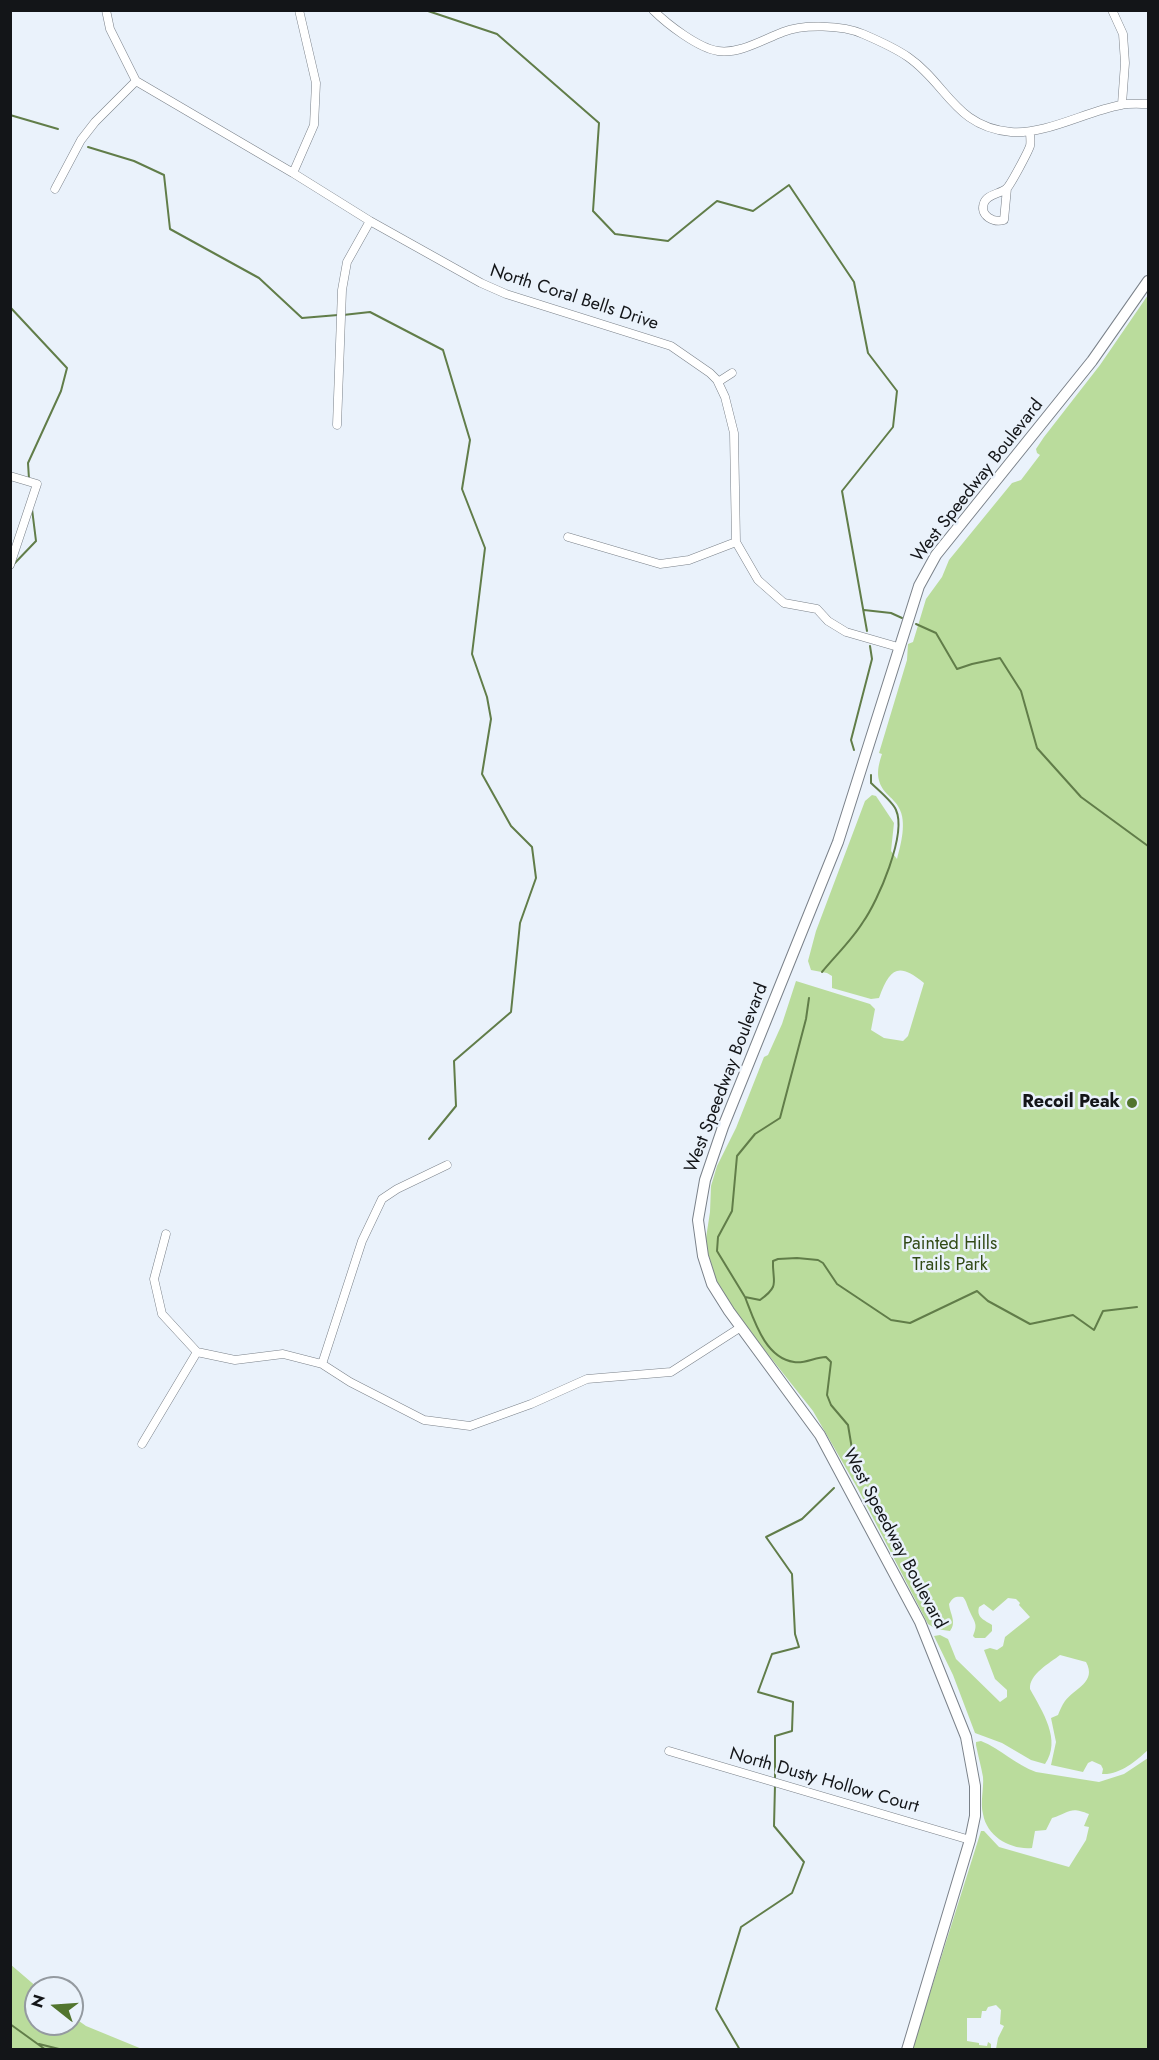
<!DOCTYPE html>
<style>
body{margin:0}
#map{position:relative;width:1159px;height:2060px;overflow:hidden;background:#eaf2fb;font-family:Jost,sans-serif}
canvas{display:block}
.frame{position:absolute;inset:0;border:12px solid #131518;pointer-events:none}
.north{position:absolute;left:24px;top:1976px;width:60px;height:60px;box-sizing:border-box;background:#eaf2fb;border:2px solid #949aa0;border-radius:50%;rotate:287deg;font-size:16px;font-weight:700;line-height:24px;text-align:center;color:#131518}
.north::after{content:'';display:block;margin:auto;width:21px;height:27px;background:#52752e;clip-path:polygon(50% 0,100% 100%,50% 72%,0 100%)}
</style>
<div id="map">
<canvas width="1159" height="2060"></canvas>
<div class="frame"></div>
<div class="north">N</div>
</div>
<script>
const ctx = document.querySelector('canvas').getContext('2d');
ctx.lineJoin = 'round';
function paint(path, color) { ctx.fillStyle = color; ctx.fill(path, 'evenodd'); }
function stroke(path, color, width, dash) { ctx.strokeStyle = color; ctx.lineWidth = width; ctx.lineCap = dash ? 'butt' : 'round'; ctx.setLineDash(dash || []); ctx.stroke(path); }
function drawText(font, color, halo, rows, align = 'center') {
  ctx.font = font + ' Jost,sans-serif'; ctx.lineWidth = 5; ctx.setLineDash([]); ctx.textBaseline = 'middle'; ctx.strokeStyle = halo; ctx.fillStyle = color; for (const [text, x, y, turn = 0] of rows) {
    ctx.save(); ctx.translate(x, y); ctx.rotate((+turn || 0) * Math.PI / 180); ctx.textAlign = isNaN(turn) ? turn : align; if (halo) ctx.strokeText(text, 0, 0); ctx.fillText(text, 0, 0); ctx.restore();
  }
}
const green = new Path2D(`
 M1148,295V1750C1136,1761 1120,1775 1102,1774L1103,1769L1101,1765L1092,1761L1088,1763L1083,1772L1051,1765L1056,1742L1051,1718L1058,1715C1060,1710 1062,1705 1065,1701C1075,1688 1097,1682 1086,1662L1060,1655C1050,1663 1029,1674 1030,1689C1042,1711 1062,1740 1045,1764L1031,1760L1002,1743L975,1733L953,1675L934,1636L940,1635L948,1639L956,1659L1000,1702L1007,1697V1690L995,1679L984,1650L990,1648L997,1650L1003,1646L1005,1637L1030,1617L1019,1605L1020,1603L1016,1599L1008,1598L993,1611L984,1604L979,1607C976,1618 985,1620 992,1625V1631L985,1638H975L973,1636C978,1624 975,1623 970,1612C967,1606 967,1602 963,1597C956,1596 953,1597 949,1604C950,1614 957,1622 950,1631L936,1629L928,1624L858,1489L813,1411L740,1319L725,1297L716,1280L707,1250L706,1238L710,1212L711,1186L717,1166L736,1128L764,1057L768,1055L782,1024L796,981L870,1004L875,1009L871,1030L884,1038L903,1041L908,1036L924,983C898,962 890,968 879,998L871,999L832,988V976L827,973L811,970L808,961L816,931L865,801L872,795L876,796L894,823L891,851L897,859C901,844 907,822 899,808C897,803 891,798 887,794C875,781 877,769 882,754L879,753L907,660L908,644L913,642L926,599L942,577L949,560L1012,483L1021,480L1040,455L1037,453L1036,449L1044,437L1100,365Z
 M981,1741C1001,1749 1016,1765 1036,1772L1099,1782L1124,1774L1148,1758V2049H996L998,2038L1004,2026L1000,2024L1001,2010L996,2005L988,2007L986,2011H982L981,2018H967V2041L979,2043V2045L987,2046L988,2042L991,2044V2049L912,2050L981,1831H984L999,1847L1069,1867L1086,1840L1089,1827L1084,1826L1089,1814C1070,1806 1070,1812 1052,1818L1046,1830L1035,1831L1032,1848C1011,1850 987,1837 983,1814C980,1802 984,1789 983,1777C981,1766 978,1755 976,1745V1742Z
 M10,1964L38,1988H36V2024H72V2016L86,2026L142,2049H11Z`);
const stream = new Path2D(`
 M425,10L497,34L599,123L593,211L615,234L668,241L717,201L753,211L789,185L854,282L868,353L897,391L893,427L842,491L867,631
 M10,115L58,129
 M88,147L134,161L164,175L170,229L259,278L302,318L338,315
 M10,307L67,368L61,391L28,463L29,479
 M343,315L370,312L443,350L470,440L462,489L485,548L472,654L487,697L491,719L482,774L511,826L532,847L536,878L520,923L511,1012L454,1061L456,1106L429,1139
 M12,566L36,541L32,509
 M864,610L891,613L902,618
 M916,624L936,633L957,669L972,664L1000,658L1021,691L1037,748L1081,797L1148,846
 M854,750L851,740L872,659L870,646
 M822,972C835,956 852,940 863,922C878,901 907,834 896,810C893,802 877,789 871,783V775
 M809,998L806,1019L780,1118L755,1134L737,1156L732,1211L718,1237L717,1251L745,1297L760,1300C781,1285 772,1282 773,1261L778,1259L797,1258L818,1260L823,1263L837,1284L891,1320L910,1323L977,1291L988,1301L1030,1324L1073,1315L1094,1330L1103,1311L1137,1307
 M745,1297C754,1320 765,1358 794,1362C805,1364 815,1357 826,1357L831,1362L827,1395L831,1405L848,1425L852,1449L849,1464
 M775,1779V1736L792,1731L793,1702L758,1692L772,1654L799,1647L795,1634L792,1574L766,1537L802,1519L834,1488
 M10,2024L46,2050
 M39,2044L63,2050
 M740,2050L716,2009L741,1927L792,1893L804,1862L774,1826L775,1785`);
const minor = new Path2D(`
 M106,10L110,29L136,81L293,173L370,221L481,283L506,294L671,346L710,373L717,380L725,397L734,433L736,542L758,580L784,603L817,609L828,621L846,632L898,647
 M653,10C667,24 698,48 718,51C740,54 762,40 783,32C803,24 843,25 863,34C877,40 895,48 908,57C947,84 955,127 1011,132C1045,135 1087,111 1121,105C1130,103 1140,104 1148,104
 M1112,10L1123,34L1125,63L1122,104
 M293,173L314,125L316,83L299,10
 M1007,188L1004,220C994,223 979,216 984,203C987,194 1001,194 1007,188C1011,184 1028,152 1030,146C1031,142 1030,136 1030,132
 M55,189L81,140L95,122L136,81
 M718,382L732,373
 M337,425L342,290L347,262L370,221
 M10,476L37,484L10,565
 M568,537L660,564L689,560L736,542
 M166,1234L154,1279L162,1314L197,1352L235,1360L283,1354L322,1364L350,1382L424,1420L470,1426L531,1404L587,1379L671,1372L741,1327
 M322,1364L362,1241L382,1199L397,1189L447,1165
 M142,1444L197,1352
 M669,1751L970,1840`);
const secondary = new Path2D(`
 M907,2050L970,1840L975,1816V1786L966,1737L920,1622L820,1435L729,1311L712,1284L703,1256L698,1220L705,1180L723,1127L838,842L919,586L936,555L1092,361L1148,281`);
const markers = [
 [1132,1103,6,"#52752e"]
];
const streetNames = [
 ["North Coral Bells Drive",574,298,18],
 ["West Speedway Boulevard",978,481,-52],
 ["West Speedway Boulevard",727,1078,-69],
 ["West Speedway Boulevard",894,1539,62],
 ["North Dusty Hollow Court",824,1781,16]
];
const poiNames = [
 ["Recoil Peak",1120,1103]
];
const parkNames = [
 ["Painted Hills",950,1245],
 ["Trails Park",950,1266]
];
paint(green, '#badc9c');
stroke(stream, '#617d49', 2);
stroke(minor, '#7a8189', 9);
stroke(secondary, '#7a8189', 12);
stroke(minor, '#fff', 8);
stroke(secondary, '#fff', 10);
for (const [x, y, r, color] of markers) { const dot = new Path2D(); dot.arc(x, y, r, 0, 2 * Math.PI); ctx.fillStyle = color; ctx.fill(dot); stroke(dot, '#eaf2fb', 2); }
drawText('18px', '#131518', '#eaf2fb', streetNames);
drawText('bold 18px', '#131518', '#eaf2fb', poiNames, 'right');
drawText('18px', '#314a15', '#eaf2fb', parkNames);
</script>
